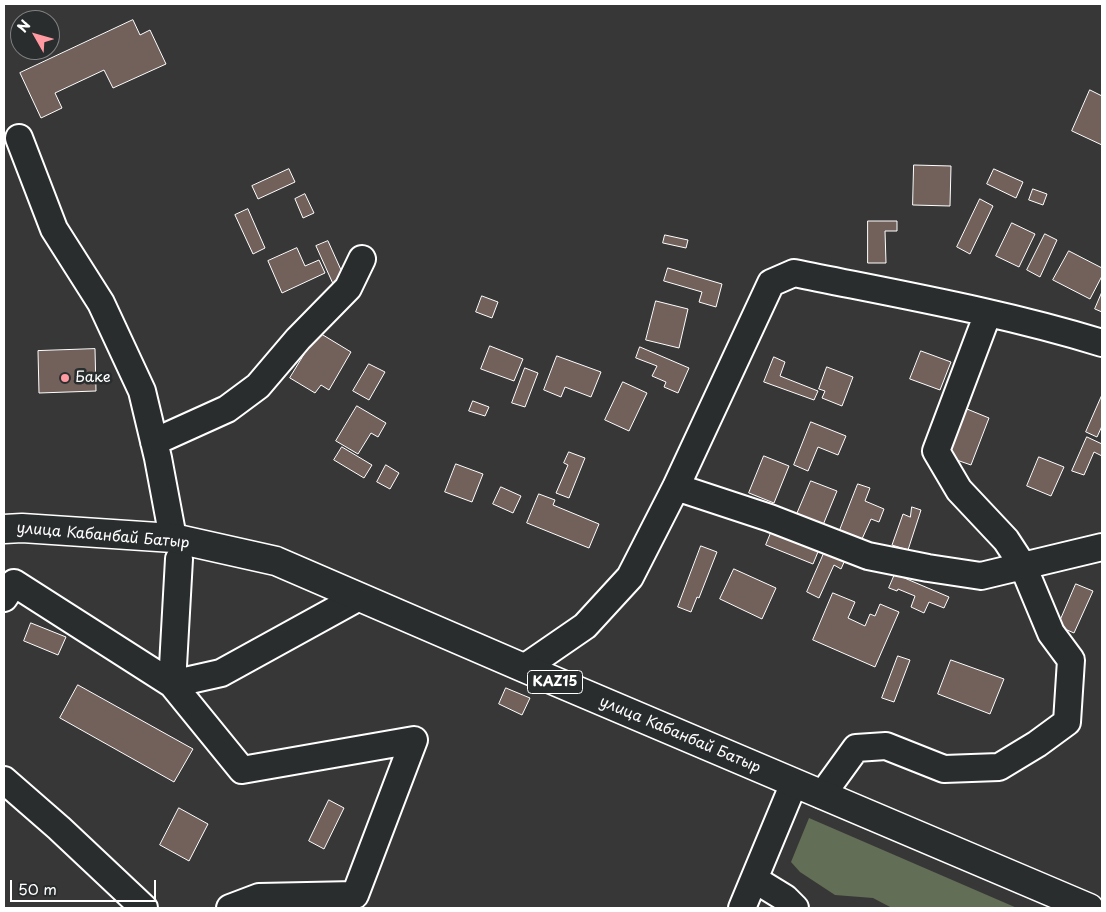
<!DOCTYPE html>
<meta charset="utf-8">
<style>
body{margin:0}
#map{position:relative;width:1106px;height:912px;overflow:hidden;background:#383737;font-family:"Playpen Sans",sans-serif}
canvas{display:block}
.frame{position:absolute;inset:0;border:5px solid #fff;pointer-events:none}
.north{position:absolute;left:10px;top:10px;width:50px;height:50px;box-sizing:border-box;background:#2a2d2e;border:1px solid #7f8182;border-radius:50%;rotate:308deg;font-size:14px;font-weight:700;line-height:20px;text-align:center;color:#fff}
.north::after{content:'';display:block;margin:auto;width:18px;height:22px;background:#ff9aa2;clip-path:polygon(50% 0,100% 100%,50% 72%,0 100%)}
.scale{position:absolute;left:10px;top:880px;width:146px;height:22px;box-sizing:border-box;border:2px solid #fff;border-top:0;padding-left:6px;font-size:15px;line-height:18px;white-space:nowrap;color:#fff;-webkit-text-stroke:4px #2a2d2e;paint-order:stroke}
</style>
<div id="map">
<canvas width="1106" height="912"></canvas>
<div class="frame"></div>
<div class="north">N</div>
<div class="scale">50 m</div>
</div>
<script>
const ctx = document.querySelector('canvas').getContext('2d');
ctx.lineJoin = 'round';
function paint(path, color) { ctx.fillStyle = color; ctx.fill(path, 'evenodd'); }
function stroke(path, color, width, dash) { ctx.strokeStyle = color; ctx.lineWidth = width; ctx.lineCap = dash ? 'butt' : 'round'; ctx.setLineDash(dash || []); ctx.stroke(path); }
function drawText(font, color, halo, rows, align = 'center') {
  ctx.font = font + ' "Playpen Sans",sans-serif'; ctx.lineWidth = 5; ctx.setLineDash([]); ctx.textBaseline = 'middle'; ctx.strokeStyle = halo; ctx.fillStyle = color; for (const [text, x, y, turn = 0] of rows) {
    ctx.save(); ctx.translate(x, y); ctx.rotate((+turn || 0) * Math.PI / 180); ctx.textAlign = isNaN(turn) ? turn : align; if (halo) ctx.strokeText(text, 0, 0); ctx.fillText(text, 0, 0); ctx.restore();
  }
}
const green = new Path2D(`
 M809,818L1017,908H892L873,898L835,895L800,872L791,862Z`);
const building = new Path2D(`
 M133,20L140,35L150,30L166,64L113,88L104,70L55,93L62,108L41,118L20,73Z
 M1090,90L1102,96V145L1072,131Z
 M914,165L951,166L950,206L913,205Z
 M289,169L295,182L258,199L252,186Z
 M994,169L1023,182L1016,198L987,184Z
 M1033,189L1047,194L1043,205L1029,200Z
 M305,194L314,213L303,218L295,199Z
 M980,199L993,206L970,254L957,247Z
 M248,209L265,248L253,254L235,215Z
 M868,221H897V231H885L886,263H868Z
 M1012,223L1035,234L1019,267L996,256Z
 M1045,234L1057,240L1040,277L1027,270Z
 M665,235L688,240L686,248L663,243Z
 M328,241L346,281L334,286L316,246Z
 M297,248L305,266L319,260L325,273L282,293L268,261Z
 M1069,251L1102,268V276L1090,299L1053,280Z
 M668,268L722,284L716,307L699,302L702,292L664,281Z
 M1102,292V312L1095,309Z
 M482,296L498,302L492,318L476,312Z
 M656,301L688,309L679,348L646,340Z
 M318,332L351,352L329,390L321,385L315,393L290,378Z
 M490,346L523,359L514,381L481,369Z
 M640,347L689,368L678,393L664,387L666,382L652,376L657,366L636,358Z
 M95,349L96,391L39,393L38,351Z
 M921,351L951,362L940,390L910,379Z
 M557,356L601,372L591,397L565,387L561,397L544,390Z
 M774,357L785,362L780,376L818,391L814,400L764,382Z
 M369,364L385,372L369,400L353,391Z
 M827,367L853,377L842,406L822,398L825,391L819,389Z
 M525,368L538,373L525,407L512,403Z
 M623,382L647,393L629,431L605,420Z
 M1102,395V426L1097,437L1086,432Z
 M473,401L489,407L485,416L469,411Z
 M357,406L386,423L378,437L371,433L358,454L336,441Z
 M967,409L989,418L971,465L948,457Z
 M811,422L846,436L838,455L818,447L808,471L794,465Z
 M1087,437L1102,444V456L1094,452L1084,475L1072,471Z
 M342,447L372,465L364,478L334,460Z
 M569,452L585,458L569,498L556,493L568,465L564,463Z
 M764,456L789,466L774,503L749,493Z
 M1039,457L1064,467L1051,496L1027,486Z
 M456,464L483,474L472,502L445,492Z
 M386,465L399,473L390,489L377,482Z
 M811,481L837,491L823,525L797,514Z
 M858,484L870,488L865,501L884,509L879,522L871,519L862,539L840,530Z
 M501,487L521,496L513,513L493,504Z
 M539,494L555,500L553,505L599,524L589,548L527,523Z
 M912,507L921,510L908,550L892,545L903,514L910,517Z
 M773,528L820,547L813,564L766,545Z
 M701,546L717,552L699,598L697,597L691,612L678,607Z
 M825,551L845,560L841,569L834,565L819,598L807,592Z
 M734,569L776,588L762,619L720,599Z
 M895,574L949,597L944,608L929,602L924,613L911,607L915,596L898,589L897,591L889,588Z
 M1076,584L1093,591L1074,633L1058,626Z
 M833,593L855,602L848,618L865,626L870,614L875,616L880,604L899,612L875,667L813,640Z
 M31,623L66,637L58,655L24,641Z
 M898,656L910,660L894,702L882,698Z
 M951,660L1004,679L990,714L938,694Z
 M78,685L193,749L174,782L60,718Z
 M506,688L530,698L522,715L499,704Z
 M329,800L344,808L324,849L309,841Z
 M179,808L208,824L189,861L160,845Z`);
const minor = new Path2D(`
 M19,138L54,229L101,303L142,391L158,458L173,538
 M154,442L227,409L258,386L298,339L348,288L362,259
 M676,487L770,518L868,556L928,568L981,576L1102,547
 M4,598L14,583L172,684L242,770L414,740L355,895L259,897L230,908
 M524,668L585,626L630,577L676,487L771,283L794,273C897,294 1001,312 1102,343
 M172,684L221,673L359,597
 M172,684L179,559
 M4,780L59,828L144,908
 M822,795L856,748L886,746L944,769L999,767L1037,744L1067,722L1071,660L1051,633L1023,566L1006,540L959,490L936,451L988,313
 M754,879L785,898L795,908
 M742,908L794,783`);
const major = new Path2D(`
 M4,529L22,528L173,538L276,561L524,668L1089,908`);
const markers = [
 [65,378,5,"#ff9aa2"]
];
const shields = [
 [555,682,55]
];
const shieldNames = [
 ["KAZ15",555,682]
];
const poiNames = [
 ["Баке",75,378]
];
const streetNames = [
 ["улица Кабанбай Батыр",103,536,5],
 ["улица Кабанбай Батыр",680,735,23]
];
paint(green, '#626e55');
paint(building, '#72605b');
stroke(building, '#fff', 1);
stroke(minor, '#fff', 30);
stroke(major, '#fff', 31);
stroke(minor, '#2a2d2e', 26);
stroke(major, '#2a2d2e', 28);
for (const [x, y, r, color] of markers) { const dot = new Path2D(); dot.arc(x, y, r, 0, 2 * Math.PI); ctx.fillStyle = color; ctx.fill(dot); stroke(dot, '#2a2d2e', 2); }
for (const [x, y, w] of shields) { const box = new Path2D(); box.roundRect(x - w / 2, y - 11.5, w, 23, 4); ctx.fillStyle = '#2a2d2e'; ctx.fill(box); stroke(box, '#fff', 1); }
drawText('bold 14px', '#fff', null, shieldNames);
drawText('15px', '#fff', '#2a2d2e', poiNames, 'left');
drawText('15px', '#fff', '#2a2d2e', streetNames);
</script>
